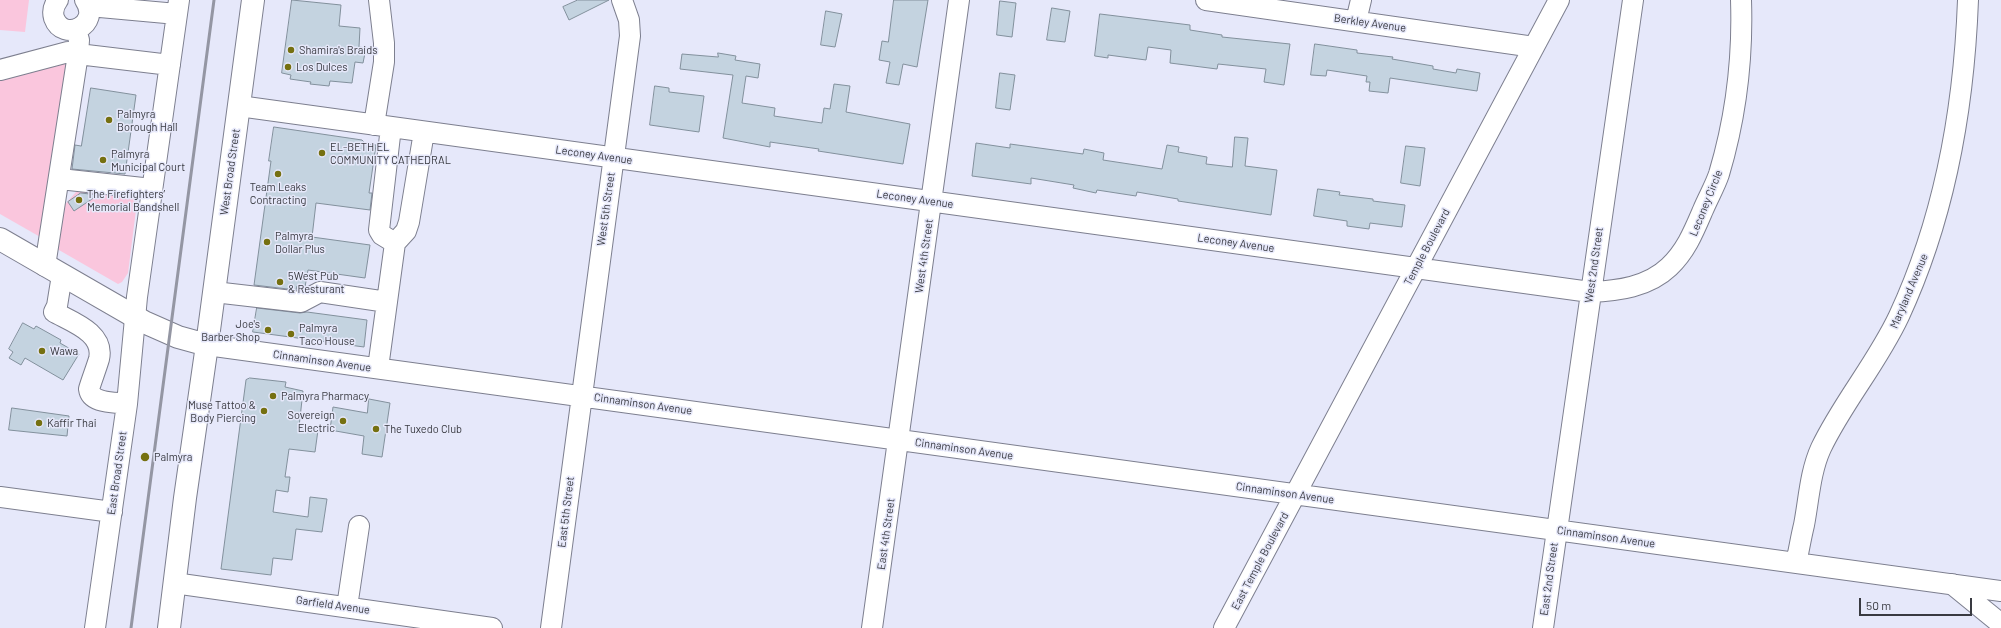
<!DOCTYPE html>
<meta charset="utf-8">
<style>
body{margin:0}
#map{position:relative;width:2001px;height:628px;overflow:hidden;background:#e6e8fa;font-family:Barlow,sans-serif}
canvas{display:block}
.scale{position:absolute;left:1859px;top:598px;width:113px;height:18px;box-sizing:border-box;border:2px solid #393a41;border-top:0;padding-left:5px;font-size:12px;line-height:14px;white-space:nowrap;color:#393a41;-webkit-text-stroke:3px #e6e8fa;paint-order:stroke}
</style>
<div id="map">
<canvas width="2001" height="628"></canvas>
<div class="scale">50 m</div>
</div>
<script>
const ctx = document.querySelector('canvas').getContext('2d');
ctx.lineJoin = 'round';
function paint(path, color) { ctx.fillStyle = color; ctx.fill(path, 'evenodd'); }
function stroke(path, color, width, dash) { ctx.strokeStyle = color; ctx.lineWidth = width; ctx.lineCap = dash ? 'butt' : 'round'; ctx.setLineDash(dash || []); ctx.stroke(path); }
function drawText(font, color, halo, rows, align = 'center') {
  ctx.font = font + ' Barlow,sans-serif'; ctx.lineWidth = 3; ctx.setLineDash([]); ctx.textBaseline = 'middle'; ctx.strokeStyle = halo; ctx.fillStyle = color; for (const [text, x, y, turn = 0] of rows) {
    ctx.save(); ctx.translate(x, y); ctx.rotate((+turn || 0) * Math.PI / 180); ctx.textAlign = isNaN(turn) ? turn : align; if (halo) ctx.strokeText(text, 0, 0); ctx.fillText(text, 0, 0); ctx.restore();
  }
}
const green = new Path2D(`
 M0,0H29L25,32L0,30Z
 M68,62L42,238L0,214V79Z
 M83,184L138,194L128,273L122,282L118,284L52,246L61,209Z`);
const building = new Path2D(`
 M292,0L341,5L339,26L360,28L359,47L366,48L363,63L355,62L352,83L330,81L329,86L310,84L311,82L290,79L291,75L282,73Z
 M578,0H609L569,20L563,7Z
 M894,0H928L917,67L903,64L899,85L886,83L890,62L879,60L882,41L888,42Z
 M1000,1L1016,3L1012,37L997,35Z
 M1052,8L1070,11L1065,42L1047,40Z
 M826,11L842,14L835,47L821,45Z
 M1100,14L1190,25V30L1222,35V37L1290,44L1284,85L1264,82L1266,69L1218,64L1217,69L1170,63L1171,50L1148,47L1146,60L1108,55V58L1095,56Z
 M1315,44L1357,50V53L1393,57L1392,59L1433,66V69L1456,73L1457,69L1480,73L1477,91L1390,78L1388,93L1369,91L1370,82H1366L1367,76L1327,70L1326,76L1311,75Z
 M718,53L736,56L735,60L760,64L758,78L746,76L742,103L775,108L774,116L822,123L824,108L830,109L834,84L850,86L846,112L910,124L903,164L818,151L819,149L770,142V147L723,138L733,75L680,69L682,54L718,57Z
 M1000,73L1015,75L1010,110L996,108Z
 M655,86L669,88V92L704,96L699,132L650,125Z
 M91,88L136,95L125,174L72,169L75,145L81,146Z
 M274,127L362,140L366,144L376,145L369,193H372L370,210L316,203L312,237L370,245L365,278L308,270L305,287L297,286L296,290L254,285L271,161H269Z
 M1235,137L1248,138L1245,166L1277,170L1271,215L1178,201V199L1137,192L1136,196L1097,190L1096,193L1073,188L1074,185L1031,178V184L972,176L976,143L1010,148V144L1083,154L1084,149L1104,153L1103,160L1162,169L1167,145L1179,147L1178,152L1207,157L1206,164L1232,167Z
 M1406,146L1425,148L1420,186L1401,183Z
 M1318,189L1340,192L1339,195L1373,199V201L1405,205L1402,227L1370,223L1369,229L1347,226V221L1314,216Z
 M81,193L98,195L74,211L68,202Z
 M257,308L300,313L307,312L367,320L364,347L253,332Z
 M23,323L34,329L36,326L61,340L60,343L79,354L63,380L25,358L21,365L9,358L13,352L9,349Z
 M250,378L286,382L285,387L303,391L299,427L318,430L315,452L289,449L285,477H290L288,492L276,490L273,512L308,517L310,497L327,499L322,532L296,529L292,560L273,558L271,575L221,569L246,380Z
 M369,399L390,403L382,457L362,454L364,436L330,430L333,407L367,413Z
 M12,408L69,416L67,436L9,430Z`);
const minor = new Path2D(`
 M58,0C54,5 52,11 54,18C63,43 102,25 85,0
 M1206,0L1534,47
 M89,6L177,14
 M1356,21L1361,0
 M76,30L79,40L78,54L170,65
 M0,70L68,52L78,54L45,266
 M239,106L1590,292C1618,291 1648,287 1669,267C1686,251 1694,231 1703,210C1708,198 1715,186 1719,174C1736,117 1743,59 1741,0
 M374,125L384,62V43L379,0
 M391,127L379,230L382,235L395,243
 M60,179L152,189
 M62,275L57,306L54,312C72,322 105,333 99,359C96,369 92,379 89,389C91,404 115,402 127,404
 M214,292L301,302L320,292L387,302
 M207,345L2001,591
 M378,368L395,243L406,231L409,222L424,132
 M0,497L112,512
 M1796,563C1799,550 1801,537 1804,525C1809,499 1810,472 1821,448C1843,402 1877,363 1899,316C1945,217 1964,108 1968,0
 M174,583L492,628
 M1952,584L2001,624
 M347,607L359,526
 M95,628L127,404L137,297L179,0
 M551,628L630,36L629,20L622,0
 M872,628L959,0
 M1224,628L1559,0
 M1543,628L1633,0`);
const major = new Path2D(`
 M0,239L144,322L178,337L207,345
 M169,628L185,498L207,345L253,0`);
const rail = new Path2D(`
 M131,628L214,0`);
const markers = [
 [291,50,4,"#757010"],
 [288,67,4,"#757010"],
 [109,120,4,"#757010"],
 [322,153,4,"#757010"],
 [103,160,4,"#757010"],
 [278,174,4,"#757010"],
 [79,200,4,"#757010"],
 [267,242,4,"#757010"],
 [280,282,4,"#757010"],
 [268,330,4,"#757010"],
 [291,334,4,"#757010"],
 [42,351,4,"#757010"],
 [273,396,4,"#757010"],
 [264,411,4,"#757010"],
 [343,421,4,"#757010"],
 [39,423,4,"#757010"],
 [376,429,4,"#757010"],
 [145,457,5,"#757010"]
];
const streetNames = [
 ["Berkley Avenue",1370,23,8],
 ["Leconey Avenue",594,155,8],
 ["West Broad Street",230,172,-82],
 ["Leconey Avenue",915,199,8],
 ["Leconey Circle",1706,203,-68],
 ["West 5th Street",606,209,-82],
 ["Leconey Avenue",1236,243,8],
 ["Temple Boulevard",1427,247,-62],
 ["West 4th Street",924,256,-82],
 ["West 2nd Street",1594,265,-82],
 ["Maryland Avenue",1909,291,-67],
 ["Cinnaminson Avenue",322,361,8],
 ["Cinnaminson Avenue",643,404,8],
 ["Cinnaminson Avenue",964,449,8],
 ["East Broad Street",117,473,-82],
 ["Cinnaminson Avenue",1285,493,8],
 ["East 5th Street",566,512,-83],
 ["East 4th Street",886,534,-82],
 ["Cinnaminson Avenue",1606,537,8],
 ["East Temple Boulevard",1260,561,-62],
 ["East 2nd Street",1549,579,-82],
 ["Garfield Avenue",333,605,8]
];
const poiNames = [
 ["Shamira's Braids",299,50],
 ["Los Dulces",296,67],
 ["Palmyra",117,114],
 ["Borough Hall",117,127],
 ["EL-BETH EL",330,147],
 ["COMMUNITY CATHEDRAL",330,160],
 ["Palmyra",111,154],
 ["Municipal Court",111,167],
 ["Team Leaks",278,187,"center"],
 ["Contracting",278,200,"center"],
 ["The Firefighters’",87,194],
 ["Memorial Bandshell",87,207],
 ["Palmyra",275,236],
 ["Dollar Plus",275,249],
 ["5West Pub",288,276],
 ["& Resturant",288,289],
 ["Joe's",260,324,"right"],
 ["Barber Shop",260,337,"right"],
 ["Palmyra",299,328],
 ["Taco House",299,341],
 ["Wawa",50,351],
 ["Palmyra Pharmacy",281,396],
 ["Muse Tattoo &",256,405,"right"],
 ["Body Piercing",256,418,"right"],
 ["Sovereign",335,415,"right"],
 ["Electric",335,428,"right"],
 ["Kaffir Thai",47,423],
 ["The Tuxedo Club",384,429],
 ["Palmyra",154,457]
];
paint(green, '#fac6dd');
paint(building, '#c4d3e0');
stroke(building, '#82909c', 1);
stroke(minor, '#7d7f8f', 22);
stroke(major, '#7d7f8f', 24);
stroke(minor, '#fff', 20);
stroke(major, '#fff', 22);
stroke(rail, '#9496a3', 3);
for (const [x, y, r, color] of markers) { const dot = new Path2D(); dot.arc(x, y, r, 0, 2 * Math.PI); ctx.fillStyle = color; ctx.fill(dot); stroke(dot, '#e6e8fa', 1.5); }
drawText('11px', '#393a41', '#e6e8fa', streetNames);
drawText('11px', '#393a41', '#e6e8fa', poiNames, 'left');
</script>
